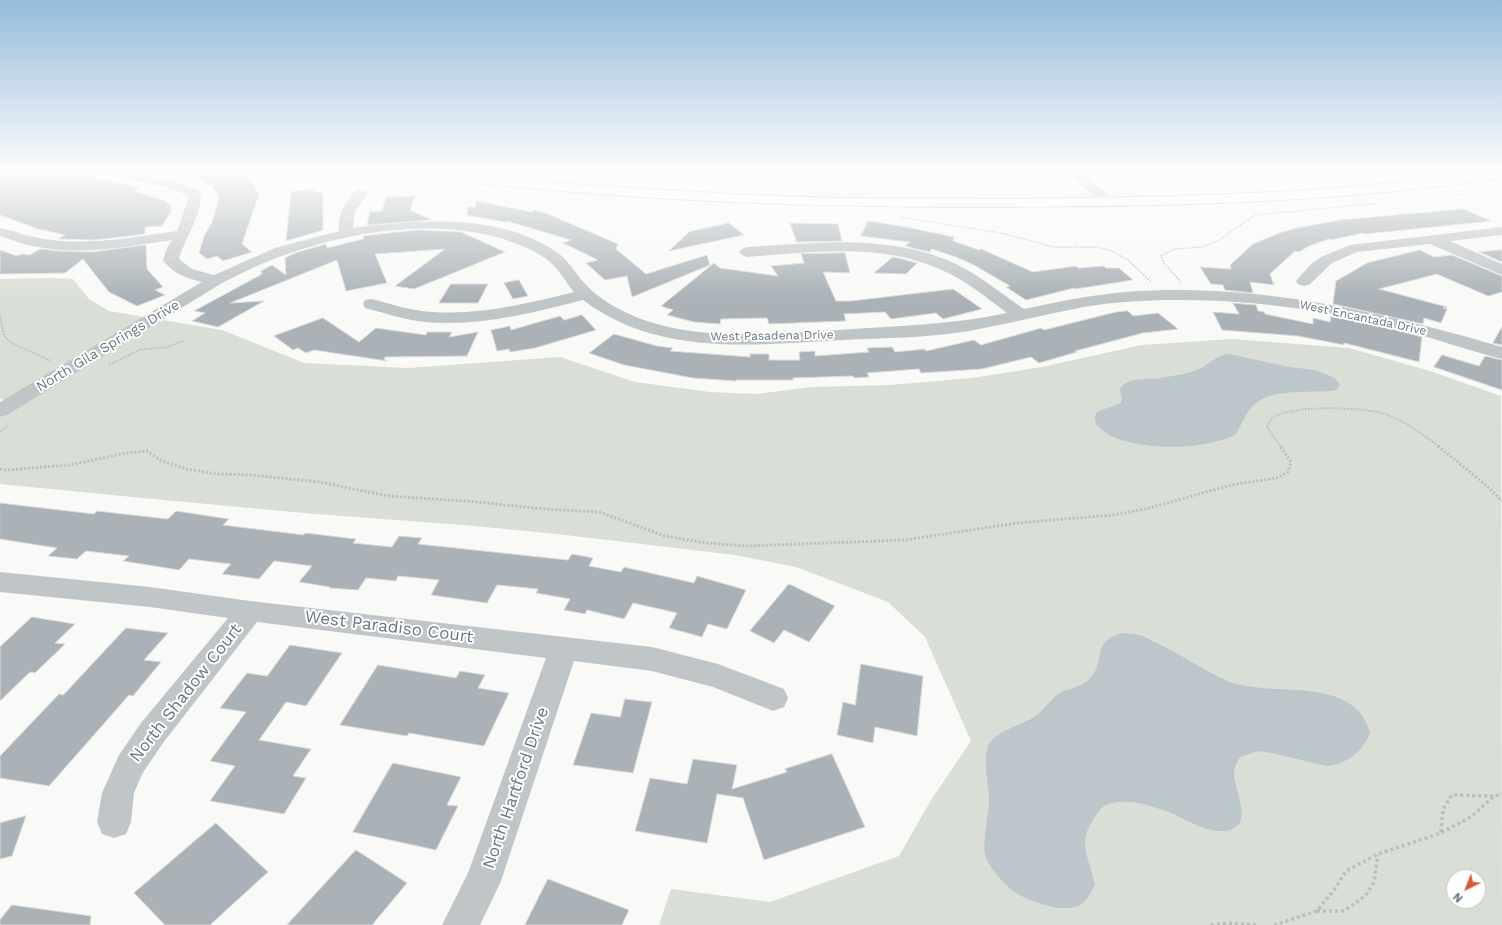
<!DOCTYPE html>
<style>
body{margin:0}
#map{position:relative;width:1502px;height:925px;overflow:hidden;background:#f9f9f7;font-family:"Work Sans",sans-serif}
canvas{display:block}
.north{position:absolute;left:1446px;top:869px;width:40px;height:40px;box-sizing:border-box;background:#fff;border:1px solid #c2c8cc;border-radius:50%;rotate:223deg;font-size:11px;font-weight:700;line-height:16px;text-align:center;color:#667580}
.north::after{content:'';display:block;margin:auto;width:14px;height:18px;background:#da5936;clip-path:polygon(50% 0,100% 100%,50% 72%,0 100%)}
</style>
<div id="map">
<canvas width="1502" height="925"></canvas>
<div class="north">N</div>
</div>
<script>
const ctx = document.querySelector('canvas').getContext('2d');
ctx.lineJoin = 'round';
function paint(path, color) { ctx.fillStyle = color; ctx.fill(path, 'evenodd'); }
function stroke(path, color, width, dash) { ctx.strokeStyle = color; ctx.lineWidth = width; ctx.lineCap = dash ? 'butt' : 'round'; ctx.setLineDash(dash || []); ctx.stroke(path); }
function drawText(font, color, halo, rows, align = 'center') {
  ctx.font = font + ' "Work Sans",sans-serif'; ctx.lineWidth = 4; ctx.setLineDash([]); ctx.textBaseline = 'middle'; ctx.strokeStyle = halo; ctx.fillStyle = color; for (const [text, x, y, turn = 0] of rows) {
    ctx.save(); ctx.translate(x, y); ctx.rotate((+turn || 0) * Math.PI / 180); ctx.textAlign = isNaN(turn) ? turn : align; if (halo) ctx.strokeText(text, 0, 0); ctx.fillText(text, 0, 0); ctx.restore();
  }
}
const green = new Path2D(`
 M50,278L73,279L89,299L109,311L222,330L304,363L408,368L560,357L635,382L710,392L756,394L812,387L890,385L972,378L1042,367L1142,345L1231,339L1349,348L1430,371L1501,396L1502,925H659L671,889L770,902L899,856L931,800L971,741L925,637L888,602L796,567L735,555L557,534L464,525L315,514L153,499L0,484V417L24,403L0,399V279ZM1454,877H1478V901H1454Z`);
const water = new Path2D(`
 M1229,354L1289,367L1315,370L1335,378L1340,385L1336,390L1329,391C1307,393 1267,388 1252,407C1245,414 1241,426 1236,434C1207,451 1125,453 1100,428C1095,424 1093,418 1097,412L1121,403L1122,399L1120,390C1124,376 1151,380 1162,378C1175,375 1190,374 1201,368C1211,363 1217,355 1229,354Z
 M1123,633L1135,634L1143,636C1162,645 1180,655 1197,665C1208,671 1219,678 1230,682C1273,698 1355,674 1370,733C1363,751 1346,765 1326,766L1272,753L1258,751L1240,757C1237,762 1234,768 1234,774C1234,787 1249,816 1237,826C1219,842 1183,817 1166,811C1149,805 1123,797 1106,805C1101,807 1097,814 1094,818C1090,825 1085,833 1085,841C1085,856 1092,870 1095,885C1091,892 1086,902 1078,906C1061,913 1026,901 1012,890C1004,884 989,867 986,857C981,843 990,812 989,796C988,783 982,754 990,743C997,731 1022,725 1034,717C1044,711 1049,701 1058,694C1066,689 1078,688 1086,682C1109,665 1088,641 1123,633Z`);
const building = new Path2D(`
 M0,170H64L140,188L133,191L164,200L171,206V211L162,226L145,227V234L95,240L58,239L65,235L38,229L0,215Z
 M186,170H226L240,174L251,181L259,194L242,244L252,252L223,261L217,256L207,259L199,253L204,236L212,222L219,199L214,188Z
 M315,189V193L323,192V230L286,241L291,192Z
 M415,196L410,210L432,220L367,225L370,212L382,211L386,198Z
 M476,201L532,212L535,210L548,214L618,244L616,249L646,274L707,255L710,265L632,297L627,276L605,280L586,263L598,260L563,243L571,240L507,221L505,222L467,215L468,207H475Z
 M1464,209L1491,221L1366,234L1363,233L1331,240L1329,239L1309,246L1299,252L1295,251L1270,274L1274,285L1250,282L1253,293L1225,290L1223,285L1211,284L1200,267L1231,269L1230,265L1253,244L1282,232L1297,228L1340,220Z
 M868,221L901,226L954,237L953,241L979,250L981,249L1033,272L1076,266L1078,268L1104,266L1106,268H1119L1133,280L1075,289L1074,288L1026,300L1006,287L1010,286L974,265L956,257L932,249L929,252L905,246L910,242L861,236Z
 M729,223L744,235L669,251L689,232Z
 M790,223L838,224L842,241L797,242Z
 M417,230L461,232L505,252L414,289L395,286L445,249L375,254L387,283L346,291L337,260L230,303L264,301L218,327L192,321L205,313L194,311L262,274L261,271L272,265L286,275L285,258L295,253L326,244L327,248L363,239L364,236Z
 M146,245L147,269L163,287L155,290L165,295L137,306L109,292L83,259L65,273L0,274V250L17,256L22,254L30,255L40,249L60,251L92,252Z
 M1420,250L1434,257L1452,255L1502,276V292L1488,296L1437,274L1379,289L1447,307L1443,308L1447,309L1441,323L1424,318L1423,324L1333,304L1336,281L1367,263Z
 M1502,250V262L1479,252Z
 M845,253L850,273L823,272L836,301H851L953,289L982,309L943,319L936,313L891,319L885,312L844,314L846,321L769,324L767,318L721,319L720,324L694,322L667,315L673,310L661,306L714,263L720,268L778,276L771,266L804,263L801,254Z
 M893,257L898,258L917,263L906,274L874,273Z
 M519,280L528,296L513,299L504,283Z
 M451,284H488L478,303H439Z
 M1233,303L1256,305L1258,311L1264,312L1265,314L1313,324V318L1330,322L1331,316L1378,325L1422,337L1419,362L1344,343V345L1298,336L1222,330L1213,312L1239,314Z
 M1128,311L1133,316L1158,313L1178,329L1143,333L1075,351L1077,352L1039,363L1031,357L982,369L921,373L919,369L867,373L869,377L854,378L853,376L793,378V380H736V381L693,378L624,365L589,353L614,334L657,346L673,348L670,351L750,357V354H769V360H800L799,352L815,351V356L869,352L867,348L892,347L895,352L925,349L926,351L974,340L981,345L1041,328L1044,330L1116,312Z
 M582,315L596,330L535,348L510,352L509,349L497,351L491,330L510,326L511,330L560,316L564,320Z
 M323,318L359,342L376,328L426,335L427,332H452L449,337L478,332L467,356L385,357L384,359L387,361L314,350L306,353L298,348L293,350L274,336Z
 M1502,327V345L1493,343Z
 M1442,355L1479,366L1485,356L1502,360V390L1434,367Z
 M0,503L94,514L97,511L168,519L176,511L229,519L223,525L304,535L305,533L356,539L353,543L392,547L399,536L422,538L418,544L568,560L572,554L593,558L589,566L621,572L624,567L694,583L697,576L746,590L727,629L708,624L702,637L669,628L677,613L633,603L624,619L587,610L585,614L564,610L570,599L536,593L538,589L497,585L487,603L431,595L439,580L398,576L396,581L366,578L358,590L330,588V587L299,582L312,566L274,561L259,579L222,574L231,564L189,559L179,570L123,561L129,556L86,551L77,559L48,556L57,548L0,539Z
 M789,584L835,606L809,642L784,630L774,643L750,631Z
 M32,617L75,624L55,643L65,644L35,673L30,672L0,701V647Z
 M126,628L168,633L144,660L161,662L133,696L129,695L49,786L0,778V756L59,694L63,695Z
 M290,645L342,653L306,706L286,702L259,740L311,749L293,776L306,778L284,814L210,801L235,766L210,761L246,712L220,708L247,673L267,676Z
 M861,664L923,676L917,736L875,727L873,743L837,735L843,702L855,705Z
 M378,665L456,678L460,671L485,675L478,688L509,693L484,746L409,733L407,736L340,725Z
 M625,699L652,702L633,773L573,765L591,713L620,717Z
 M832,754L865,827L764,860L743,798L717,794L707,843L635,831L650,778L687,784L693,759L737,765L732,789L787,772L785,769Z
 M393,763L461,777L447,805L458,806L436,850L353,832Z
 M26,816L12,856L0,859V823Z
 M216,823L268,872L210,925H165L134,893Z
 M356,850L407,883L372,925H287Z
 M548,879L629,910L622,925H525Z
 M12,905L91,916L90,925H0V920Z`);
const pathFar3 = new Path2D(`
 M261,170C290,184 320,182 351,183
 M370,183L383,182
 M1455,195L1468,194
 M900,217L1006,234L1053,247H1097L1112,251L1128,260L1151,282
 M1181,282L1164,263L1161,256L1175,249L1202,247L1218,241L1255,215L1380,203`);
const pathFar2 = new Path2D(`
 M0,316L4,336L13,344L52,361
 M109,365L139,350L167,347L183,341
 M0,432L9,425
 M1281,447L1267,427C1269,422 1271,418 1276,416C1298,405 1362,407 1385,414C1405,421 1423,434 1439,447`);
const pathFar1 = new Path2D(`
 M1438,446L1486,485L1502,501
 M0,469L6,470L70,465L126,453L147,451L160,460L186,469L218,474L252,475L319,482L388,496L478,502L543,509L599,512L665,536L706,543L747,546L905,540L1017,523L1113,515L1146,509L1231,485L1277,478L1288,472L1291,462L1280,446`);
const path = new Path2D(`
 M1441,832L1443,809L1452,795L1494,796
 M1317,911H1344L1365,896L1374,882L1378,855
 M1211,925L1226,923L1259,925
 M1274,925L1317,911L1334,890L1346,871L1378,854L1441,833L1471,817L1494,796L1502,794`);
const minor = new Path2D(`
 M102,170C135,170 169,177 199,191C208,204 182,244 179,259L192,269L214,275L275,248L339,231C337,214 346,202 356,190H366L368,193L355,211L353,228C417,219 503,213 558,253C570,262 577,276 587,286C604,303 628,315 650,322C711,341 776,333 839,330C895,326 951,325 1007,313C987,298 968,282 946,272C884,242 814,252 747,257L742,255L739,252L742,249L747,247C818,243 891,233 958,265C982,277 1002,294 1024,309C1057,302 1091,295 1125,292C1254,282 1379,311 1502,347V359C1470,351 1439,340 1407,331C1331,311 1252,299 1174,300C1144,300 1114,302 1084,307C1046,314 1008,324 969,331C927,338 884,338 842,340C754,345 658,357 583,300C532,313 478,327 425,322C405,320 385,313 365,308L363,304L365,300L371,299C388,303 405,309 422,311C473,317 526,304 574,292C565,281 557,266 545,258C472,212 362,227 285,255C263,262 242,273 222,283L7,415L0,417V402L202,282C186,278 173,274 163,260L167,248L172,240C130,246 86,255 44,248C29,246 15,241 0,236V228C15,231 29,237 45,239C89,246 134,237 177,231L188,200V196L173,189L104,173Z
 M1067,170H1080L1112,199L1114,202L1112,205H1102Z
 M1502,227V235L1450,241L1502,264V275L1430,244L1357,252L1332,263L1310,284L1304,286L1298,284L1296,281L1310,265L1321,257L1350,245Z
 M0,572L150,587L250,601L652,647L718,664L784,689L788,698L784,707L773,711L713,687L652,671L574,661L501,881L480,925H442L468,873L546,658L257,622L163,743L142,774L134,793L131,822L126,834L114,838L102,834L97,822L102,793L119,755L141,723L228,618L150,607L0,592Z`);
const major = new Path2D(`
 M383,170H425L569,184L749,195L840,198L1021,199L1185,196L1296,191L1443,179L1502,170V178C1467,184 1432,187 1396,191C1296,201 1195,205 1094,206C948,208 802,207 657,198C567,192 478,184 389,174L385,173Z`);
const farStreetnames = [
 ["West Encantada Drive",1363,318,12],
 ["West Pasadena Drive",772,336,-1]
];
const streetNames = [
 ["North Gila Springs Drive",108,346,-31]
];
const nearStreetnames = [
 ["West Paradiso Court",389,627,7],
 ["North Shadow Court",186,693,-52],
 ["North Hartford Drive",516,788,-71]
];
paint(green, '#d9ded6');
paint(water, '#bcc6cb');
paint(building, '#aab2b7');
stroke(building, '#dbdbd9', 1);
stroke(major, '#b4b9bd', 2);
stroke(pathFar3, '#bbbec0', 1.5, [1.5, 1.5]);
stroke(pathFar2, '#bbbec0', 2, [1.5, 1.5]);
stroke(pathFar1, '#bbbec0', 3, [2, 2]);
stroke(path, '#bbbec0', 3.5, [3, 3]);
paint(minor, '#c0c5c8');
paint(major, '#fff');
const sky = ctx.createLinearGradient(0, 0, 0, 300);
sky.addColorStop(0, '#96bbdc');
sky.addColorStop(0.57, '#fcfcfb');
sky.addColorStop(1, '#fcfcfb00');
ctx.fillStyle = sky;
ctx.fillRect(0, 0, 1502, 300);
drawText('12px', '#667580', '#fff', farStreetnames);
drawText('14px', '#667580', '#fff', streetNames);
drawText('17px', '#667580', '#fff', nearStreetnames);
</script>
